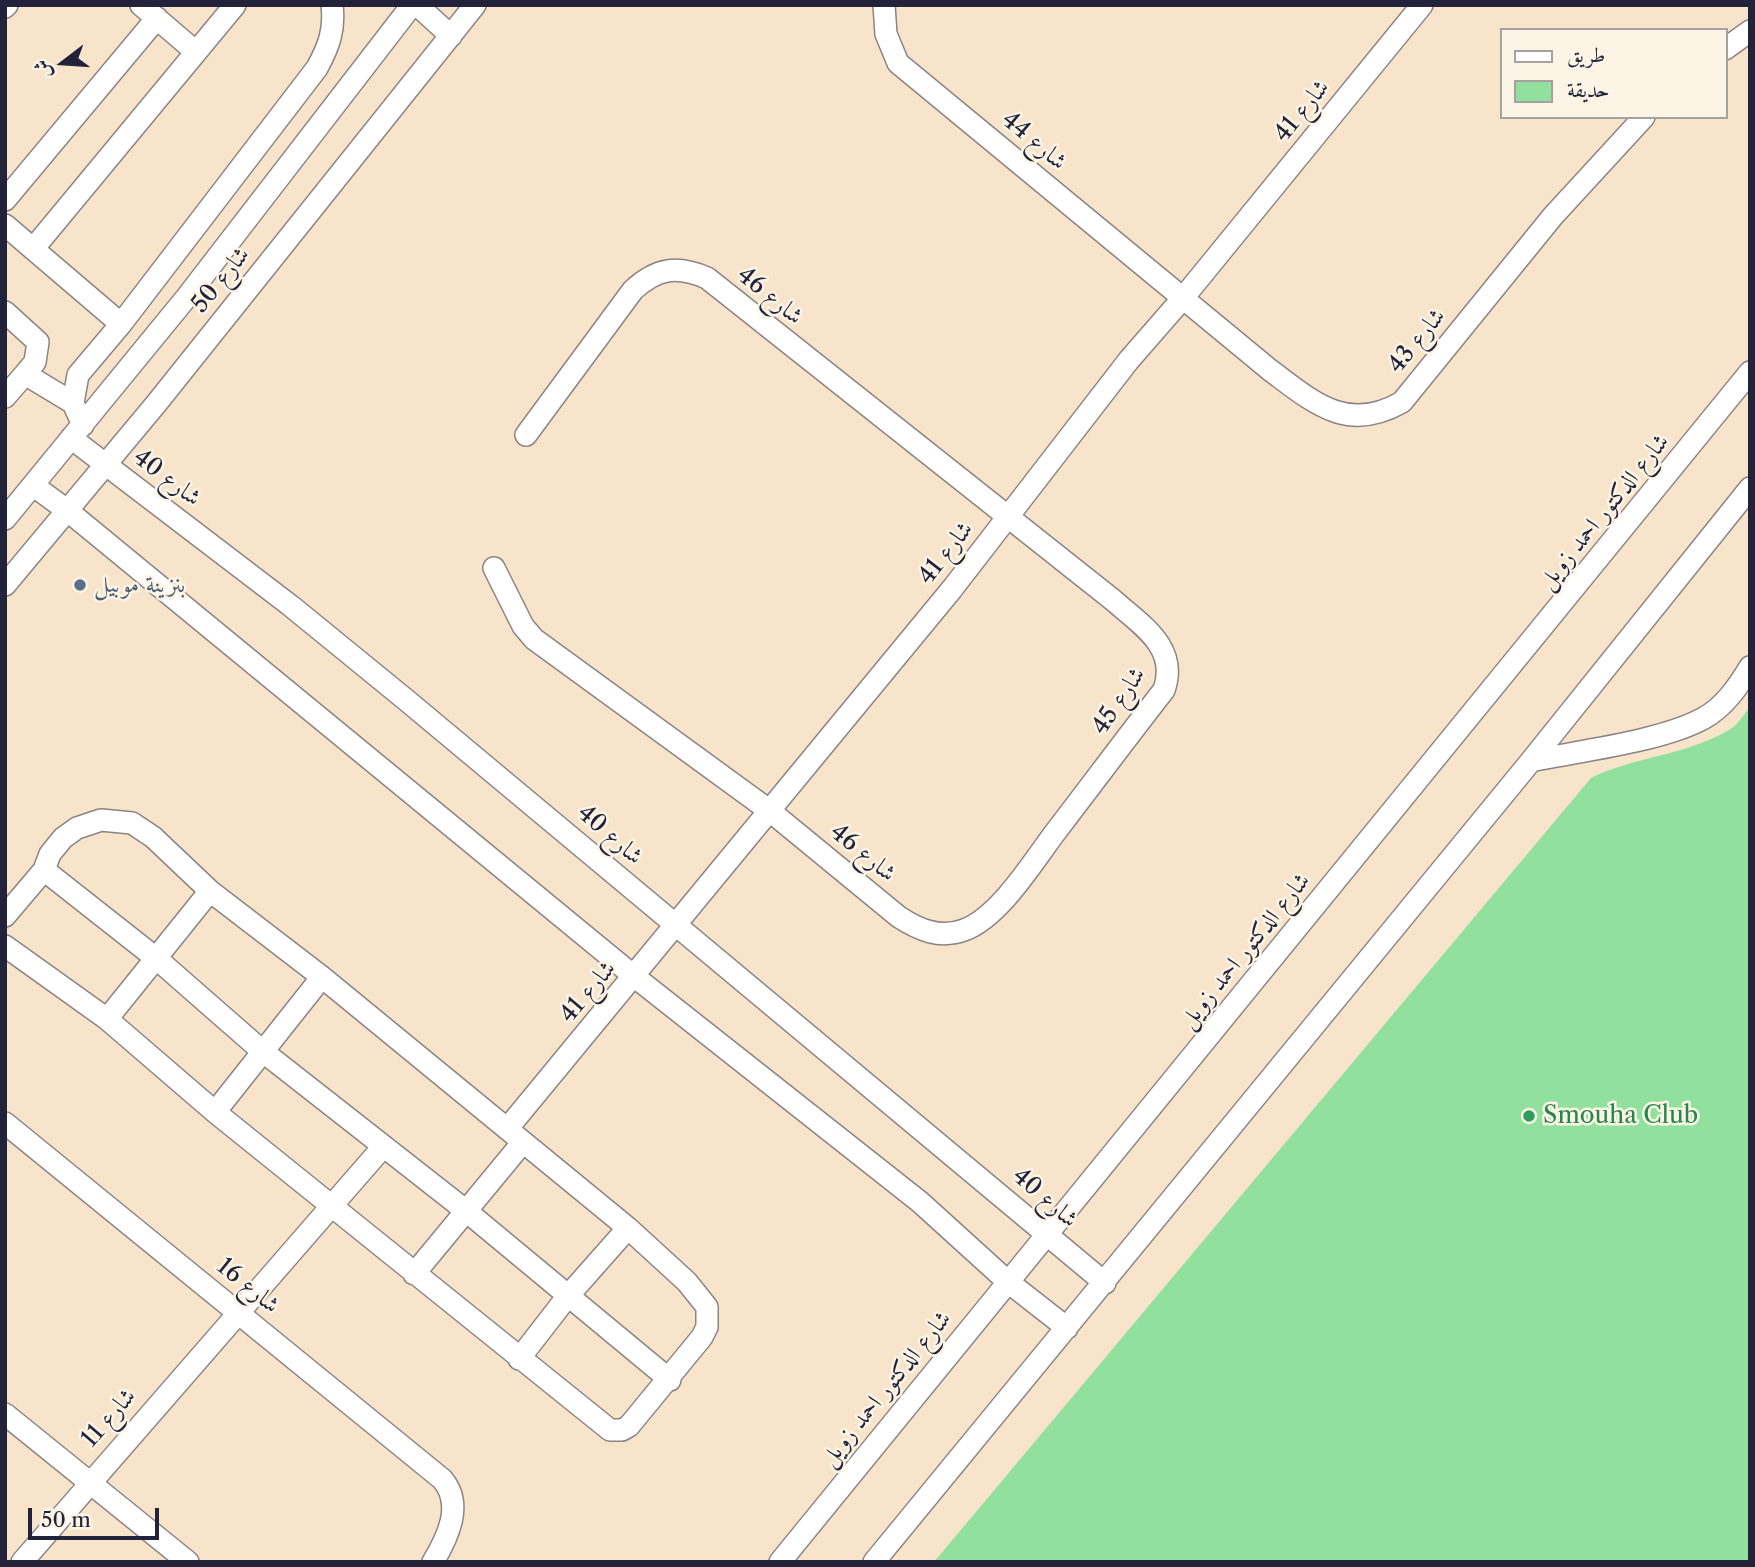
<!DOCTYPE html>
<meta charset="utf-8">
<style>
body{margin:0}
#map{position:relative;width:1755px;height:1567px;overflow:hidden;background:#f7e4cb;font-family:"Libre Caslon Text",Amiri,serif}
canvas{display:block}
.frame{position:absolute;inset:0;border:7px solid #22223b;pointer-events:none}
.legend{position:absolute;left:1500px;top:28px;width:228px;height:91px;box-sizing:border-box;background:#fcf5e5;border:2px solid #a5a1a1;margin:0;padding:9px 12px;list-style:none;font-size:21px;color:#22223b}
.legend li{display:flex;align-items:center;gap:14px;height:35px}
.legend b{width:35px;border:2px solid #a5a1a1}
.north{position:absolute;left:28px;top:28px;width:70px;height:70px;-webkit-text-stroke:5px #fcf5e5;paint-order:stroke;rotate:253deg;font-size:19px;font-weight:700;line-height:28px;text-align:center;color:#22223b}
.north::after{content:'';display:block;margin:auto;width:24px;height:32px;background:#22223b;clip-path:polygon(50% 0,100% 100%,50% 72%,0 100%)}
.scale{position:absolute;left:28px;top:1508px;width:131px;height:32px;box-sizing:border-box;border:4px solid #22223b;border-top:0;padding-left:9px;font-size:21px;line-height:24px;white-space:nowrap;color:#22223b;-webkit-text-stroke:5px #fcf5e5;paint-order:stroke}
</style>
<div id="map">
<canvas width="1755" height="1567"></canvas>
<div class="frame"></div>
<ul class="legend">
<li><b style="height:9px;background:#fff"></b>طريق</li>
<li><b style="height:19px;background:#91e09e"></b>حديقة</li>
</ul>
<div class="north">ش</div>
<div class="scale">50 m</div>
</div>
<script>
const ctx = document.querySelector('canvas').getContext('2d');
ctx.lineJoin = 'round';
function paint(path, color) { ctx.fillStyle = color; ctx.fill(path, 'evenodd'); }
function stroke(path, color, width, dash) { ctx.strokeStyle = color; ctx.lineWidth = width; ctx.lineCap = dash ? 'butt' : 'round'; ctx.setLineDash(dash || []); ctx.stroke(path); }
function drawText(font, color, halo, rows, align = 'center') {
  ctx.font = font + ' "Libre Caslon Text",Amiri,serif'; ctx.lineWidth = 5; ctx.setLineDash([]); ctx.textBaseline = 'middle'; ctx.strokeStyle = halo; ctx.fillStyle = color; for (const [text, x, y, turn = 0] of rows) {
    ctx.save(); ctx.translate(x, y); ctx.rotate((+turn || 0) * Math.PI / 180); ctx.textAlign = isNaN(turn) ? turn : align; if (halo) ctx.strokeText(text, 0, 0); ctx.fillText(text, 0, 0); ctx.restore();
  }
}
const green = new Path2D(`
 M1750,707V1562H934L1591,778C1635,756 1690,755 1732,728C1739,723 1744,714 1750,707Z`);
const minor = new Path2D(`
 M141,5L196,52
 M417,5L451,36
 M884,5L886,34L898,63L1270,370C1313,402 1347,434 1402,402L1553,216L1644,117
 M5,7L7,5
 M1725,49L1750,31
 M5,200L157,18
 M5,225L121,324
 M33,249L235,5
 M5,312L38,342L35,362L25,374
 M5,397L25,374L73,403
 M83,425L73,403L78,375L121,324L317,68C329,46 335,30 332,5
 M71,438L291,606L405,699L1105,1283
 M34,486L68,511L635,977L920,1202L1007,1281L1067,1328
 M5,519L186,298L412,5
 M494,568L523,626L534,639L770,811L899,917C919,930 940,939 964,930C1000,917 1034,860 1057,830C1093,783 1128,736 1164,690C1179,647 1141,625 1113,600L707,278C677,265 657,268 633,290L526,435
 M5,585L156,404L475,5
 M1531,761C1579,751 1663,741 1704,718C1724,707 1738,687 1750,667
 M44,870L157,959L261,1050L465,1210L670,1380
 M5,916L44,870L50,854L63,838L77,828L101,820L132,823L153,837L210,891L322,977L628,1228L687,1282L707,1307V1327L702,1337L629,1426L622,1430H610L215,1112L107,1019L5,946
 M107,1019L210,891
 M215,1112L322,977
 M5,1123L442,1479C464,1504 448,1537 433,1562
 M507,1129L952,589L1129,360L1183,298L1422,5
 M414,1274L523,1142
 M519,1359L567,1297L628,1228
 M5,1414L188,1562
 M22,1562L382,1148
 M780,1562L1750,372
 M874,1562L1531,761L1750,488`);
const markers = [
 [80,585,7,"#5c6f8a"],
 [1529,1116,7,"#2e9e5b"]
];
const streetNames = [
 ["شارع 41",1302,111,-51],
 ["شارع 44",1034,141,40],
 ["شارع 50",221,280,-51],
 ["شارع 46",770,296,39],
 ["شارع 43",1417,341,-51],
 ["شارع 40",167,478,37],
 ["شارع الدكتور احمد زويل",1604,512,-51],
 ["شارع 41",946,553,-52],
 ["شارع 45",1119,701,-56],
 ["شارع 40",610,835,41],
 ["شارع 46",863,853,39],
 ["شارع الدكتور احمد زويل",1245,951,-51],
 ["شارع 41",588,992,-50],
 ["شارع 40",1045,1198,41],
 ["شارع 16",248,1286,39],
 ["شارع الدكتور احمد زويل",886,1389,-51],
 ["شارع 11",109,1418,-49]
];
const serviceNames = [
 ["بنزينة موبيل",94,585]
];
const leisureNames = [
 ["Smouha Club",1543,1116]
];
paint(green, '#91e09e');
stroke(minor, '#8c8383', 24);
stroke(minor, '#fff', 21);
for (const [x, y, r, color] of markers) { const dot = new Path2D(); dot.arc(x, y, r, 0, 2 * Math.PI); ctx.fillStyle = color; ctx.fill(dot); stroke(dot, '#fcf5e5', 2.5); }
drawText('24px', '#22223b', '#fcf5e5', streetNames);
drawText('24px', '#4e5e75', '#fcf5e5', serviceNames, 'left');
drawText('24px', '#27864d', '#fcf5e5', leisureNames, 'left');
</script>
